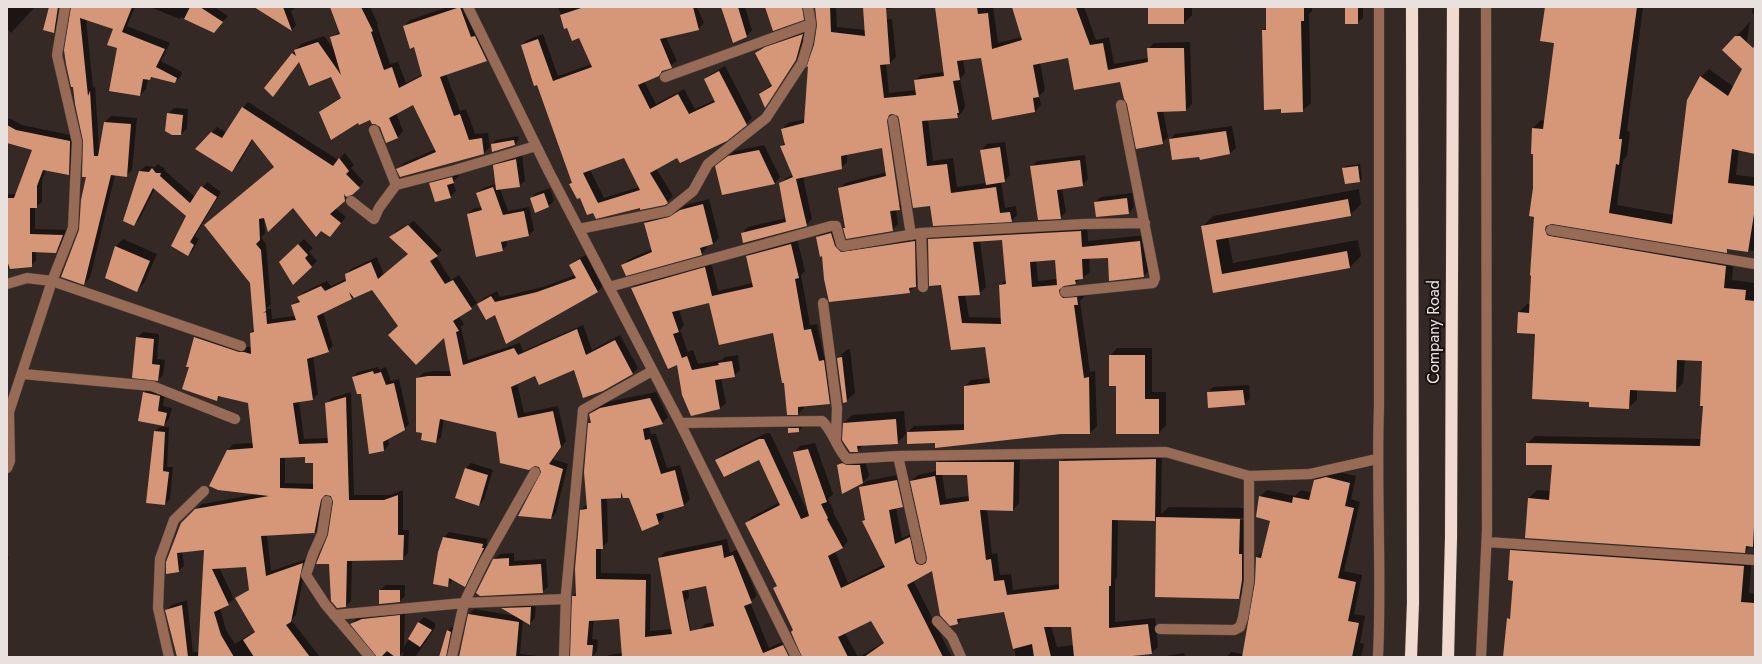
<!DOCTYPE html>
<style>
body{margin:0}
#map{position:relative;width:1762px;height:664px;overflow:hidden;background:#342925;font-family:Jost,sans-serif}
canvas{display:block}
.frame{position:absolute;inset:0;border:8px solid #e9e1de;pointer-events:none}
</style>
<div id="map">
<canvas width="1762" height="664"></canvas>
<div class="frame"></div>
</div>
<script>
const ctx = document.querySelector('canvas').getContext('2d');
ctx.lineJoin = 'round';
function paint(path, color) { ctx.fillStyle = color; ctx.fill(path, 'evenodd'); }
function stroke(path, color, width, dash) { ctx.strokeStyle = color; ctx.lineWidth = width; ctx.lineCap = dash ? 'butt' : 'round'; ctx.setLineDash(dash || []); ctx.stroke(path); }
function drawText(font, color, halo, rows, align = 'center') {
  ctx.font = font + ' Jost,sans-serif'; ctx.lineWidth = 4; ctx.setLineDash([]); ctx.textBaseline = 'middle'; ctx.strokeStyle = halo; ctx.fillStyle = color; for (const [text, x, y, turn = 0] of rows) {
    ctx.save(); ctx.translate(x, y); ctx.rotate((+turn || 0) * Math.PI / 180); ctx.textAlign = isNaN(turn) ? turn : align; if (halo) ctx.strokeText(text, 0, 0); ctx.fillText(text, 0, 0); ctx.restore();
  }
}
const shadow = new Path2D(`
 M7,7H32L34,8L11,33L7,28Z
 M50,7H63L60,26L54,32Z
 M72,7H135L127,26L170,43L161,61L182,72L181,76L175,82L153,76L150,79H148L146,89L140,95L118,48L115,28L86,19L93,88L95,86L99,149L105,122L111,116L137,118L132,170L126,176L115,175L90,278L84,284L80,230L87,177Z
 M150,7H214L228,16L213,32L181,17L180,19Z
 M255,7H296L291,11L296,25L292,30Z
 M332,7H370L378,24L377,25L390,64L398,62L406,83L423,74L415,46L404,27L410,20L448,7H468L493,54L487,60L446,74L460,111L466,109L475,134L488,133L490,147L484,153L398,169L404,163L436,149L414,104L396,113L403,131L397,138L370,119L358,122L321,113L327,106L342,97L332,76L300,61L273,96L293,53L301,44L324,36L336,52L332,38L340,31Z
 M558,7H697L704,23L698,29L666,37L677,61L658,75L644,81L656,104L684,89L695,109L715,100L705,79L711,74L725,66L752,118L746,124L656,168L673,196L667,202L594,212L571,184L573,182L538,83L522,45L527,40L543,34L558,76L592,64L580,37L568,26L565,27ZM624,157L639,187L604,198L590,170Z
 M723,7H745L752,30L747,36L734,42Z
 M815,7H844L836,8L837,27L866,30L872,20L892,19L896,57L890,63H886L889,93L916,90L915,81L921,75L944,72L940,7H993L998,43L1022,37L1013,7H1084L1096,40L1109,37L1114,64L1148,58V49L1154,43L1190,42L1192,104L1186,110H1163L1168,137L1162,143L1128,103L1121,80L1069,57L1040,62L1045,90L1039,96L1041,105L1035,111L982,57L963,59L965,73L960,79L965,106L963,111L957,117L928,120L933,161L953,158L957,187L986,183L981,150L987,144L1005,142L1010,175L1004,181H1001L1005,208L1016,206L1017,215L1011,221L931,205L899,115L893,113L906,203L900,209H896L898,224L892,230L844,228L839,189L845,183L887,172L883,147L847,154V162L841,168L803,177L812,219L806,225L742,233L748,227L786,218L780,184L786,178L793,175L781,146L785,142L782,129L788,123L806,119L818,23ZM885,116H887L901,205H899ZM890,206L893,227H891L888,207Z
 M885,7H900L886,9Z
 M1149,7H1192V15L1184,23Z
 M1267,7H1312V11L1309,14L1311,103L1302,111L1263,31L1267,27Z
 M1346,7H1363V18L1357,23Z
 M1542,7H1643L1627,131L1630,132L1627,156L1623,160L1617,205L1674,215L1688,100L1701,77L1709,69L1734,87L1743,69L1723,50L1750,22L1746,47L1755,48V153L1739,149L1736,175L1755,177V251L1730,248L1726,252L1550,222L1558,229L1734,258L1732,280L1754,283L1755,548L1749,547L1745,552L1529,498L1537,490L1551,491L1553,464L1527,444L1535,436L1702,439L1704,405L1703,360L1685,359L1683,383L1675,391L1637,389V400L1628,408L1590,401L1519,312L1527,304H1531L1536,216L1533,128L1541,120L1545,121L1555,42L1545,7Z
 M1753,7H1755V15L1752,13Z
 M806,30L801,54L765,106L760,94L772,84L756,53L761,48L771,43Z
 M248,102L338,160L345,153L354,165L351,168L364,182L335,208L346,217L330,236L293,207L264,217L265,233L261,238L266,244L271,304L265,310L271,308L272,319L295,316L292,305L300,299L299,297L304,292L327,281L331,286L346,279V275L351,269L377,257L384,275L409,253L391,237L396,231L414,221L442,250L436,256L451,280L459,275L477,303L459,316L464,324L461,327L468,360L520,343L523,351L583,325L592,350L620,335L638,368L632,374L574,368L535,375L517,383L524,413L558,406L566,441L553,459L568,464L556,513L551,518L543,472L539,466L497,431L444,419L441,437L436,442L423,432L417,379L423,373L434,371H451L445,336L399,326L373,288L354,296L323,312L333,346L328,351L313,356L318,394L313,399L299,401L304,439L328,438L326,404L332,398L351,392L354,495H390L403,490V530H409L408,553L402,559L352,560L351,601L345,606L329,535L334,502L332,495L326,494L319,529L315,533V532L267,535L271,571L307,559L296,615L291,620L320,657H177L166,610L172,605L187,600L193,652H200L205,549L182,551L184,566L178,571L167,573L181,523L202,504L257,494L228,450L233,444L254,443L249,402L221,396L217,400L190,367L187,366L195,337L200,332L245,347H252L251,333L255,329L251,283L206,225L275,167L253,139L238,165L232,170L212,132L217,127L227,133L243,108ZM306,456L314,462V484L285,483V457ZM247,566L250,589L236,598L255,631L235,644L226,630L220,608L228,604L234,599L219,567Z
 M174,108L188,109L187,129L181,134H172L168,114Z
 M9,118L22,125L75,136L74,168L69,173L46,170L42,180V202L35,207V229L68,230L61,246L56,252L36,251V260L31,266L7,268V194H17L33,149L7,142V120Z
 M1232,126L1236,148L1230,153L1200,158V155L1170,140L1175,134Z
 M518,136L519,140L514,145L492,144L496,140Z
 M764,145L780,177L775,183L722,194V161L735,151Z
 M522,154L525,181L519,186L500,189L508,211L529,207L534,230L529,235L506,240L507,245L502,250L468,214L473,209L482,207L477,193L483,188L496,184L494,166L500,160Z
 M1085,155L1088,179L1083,185L1062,188L1066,212L1060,218L1031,167L1037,161Z
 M158,164L162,167L165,168L164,170L195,197L207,182L221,192L195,236L199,239L193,250L188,255L187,216L155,188L139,220L133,225L140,171L146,166L155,167Z
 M1360,164L1362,179L1359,182L1344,168L1346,166Z
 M458,172L459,176L453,182L456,191L450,197L431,184L436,178Z
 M550,188L554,201L549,206L531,199L536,193Z
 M1359,189L1361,204L1350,215L1228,237L1233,263L1358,240L1361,256L1350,267L1214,292L1202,227L1213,216Z
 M1132,193L1134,207L1129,213L1095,202L1101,197Z
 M709,199L719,238L713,244L706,245L707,248L701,254L623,265L628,260L652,249L645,223L650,217L676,212L686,205Z
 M1087,225L1088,241L1146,235L1150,270L1143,276L1109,257H1089L1090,272L1075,283L1065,284L1066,289L1083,291L1084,297L1080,301L1090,372L1095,371L1097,426L1090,433H1061L936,442L908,432L914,426L965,424V386L971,380L990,378L985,346L952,349L942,284L929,240L935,233ZM1003,239L1007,279L1000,285L1002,318L969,317L965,295L979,294L986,287L980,241ZM1056,259L1057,279L1038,281L1036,260Z
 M838,226L842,239L849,246L921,234L923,279L909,292L823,255L817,237L824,230Z
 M797,238L805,271L801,275L810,325L817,324L824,356L830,355L835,397L829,403L804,405V408L798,414L784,382L774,332L710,302L679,310L684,325L680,330L688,352L693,350L698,364L722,360L725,357L738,355L740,370L734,376L721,378L726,403L720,408L678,364L632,288L638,282L711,262L718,291L753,283L747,256L753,250Z
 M123,239L157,254L144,283L137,291L106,277L116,246Z
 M304,239L313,248L309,252L317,261L293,284L280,262Z
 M586,255L603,286L597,292L495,313L478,304L484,298L497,291L500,297L543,287L575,275L570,265L576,260Z
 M143,332L159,334L157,359L165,360L163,375L158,380L137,338Z
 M1117,348H1152V392H1166V425L1159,433L1117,385L1110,356Z
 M850,349L855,393L846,401L838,359L846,350Z
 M378,367L379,370L386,367L391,381L399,379L409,424L404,429L388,438L389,445L384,450L370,453L362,393L353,377L358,372Z
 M1249,385L1250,399L1244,404L1208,393L1213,387Z
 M150,387L165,391L163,406L172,408L169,419L164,425L139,420L144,392Z
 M656,392L668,417L662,423L649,426L651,434H656L667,468L680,465L690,500L684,505L662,511L664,517L658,523L630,496L623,495L621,497L607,498L608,542L601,548V573L651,574L650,631L672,629L659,558L665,552L727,539L730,553L738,549L757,596L750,602L769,648L782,642L789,657H711L699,630L705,624L714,622L706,585L688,589L689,597L685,602L697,657H607L609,655L623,653L620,618L594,620L592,639L598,640L597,651L592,657L572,656L573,596L577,593L581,510L587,504L589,424L592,421L590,414L596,408L607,402Z
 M904,411L906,434L897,443L863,445L857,451L844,423L852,415Z
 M791,426H801L802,428L799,431L789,432V428Z
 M160,427H169L167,467H173L170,499L165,504L155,431Z
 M767,433H770L808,513H810L794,452L800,446L815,443L833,494L828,499L834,511L833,512L848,541L842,548L835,551L848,583L885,564L863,521L866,518L860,488L866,481L903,474L909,500L902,506L896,508L902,538L916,532L923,558L928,559L911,481L918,475L937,471V462L943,456H1020L1019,503L1013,510L987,509L992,554L997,553L1000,575L1011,574L1013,590L1060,584V462L1067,455L1162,453L1161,514L1169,507L1250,508V587L1239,598L1156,596L1157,517L1155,520L1118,519L1117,578L1115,580V622L1155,618L1158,647L1151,653L1120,657H1016L1005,611L964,617L958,623L951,625L933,570L913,580L952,657H860L884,642L872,620L845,633L858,657H803L794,629L775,588L778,585L747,523L753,516L780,502L760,459L717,460L723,454ZM942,474H968L969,496L946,499ZM1167,517L1245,518V520L1167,519ZM1051,626H1071L1074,645L1057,647Z
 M844,460H865L869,476L863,482L843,492L838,465Z
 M471,463L493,470L484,499L479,505L465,469Z
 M1333,471L1356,476L1351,499L1360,502L1344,571L1362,575L1354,614L1365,616L1360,643L1364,644L1361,657H1227L1231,652L1243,654L1256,582V558L1264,550L1271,520L1260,496L1267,490L1295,496L1301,490L1312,493L1315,480L1322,473Z
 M449,532L488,539L486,543L488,544L469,581L465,585L453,579L448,586L444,537Z
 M1520,542L1752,557L1749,593L1755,594V657H1505L1508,619L1511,616L1514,580L1511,550Z
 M514,553V561L546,559L548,587L542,592L494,560L500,554Z
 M7,556L9,557L7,564Z
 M386,585H405V596L400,601L380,590Z
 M536,602L535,618L530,624L523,620L520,654L546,657H459L469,615L474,609L516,616L503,608L508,603Z
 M405,611L404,647L419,622L424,617L435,623V628L415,657H403V652L398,657H381L376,654L352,624L356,619L368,614Z
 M454,625L456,626L455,657H440L448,630Z
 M1184,653L1185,657H1164L1166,656Z`);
const building = new Path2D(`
 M49,7H58L54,33L43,30Z
 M71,7H132L122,32L117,30L165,49L156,67L177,78L175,83L151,77L150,80L143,79L140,96L109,91L117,48L107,45L113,29L80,18L88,96L90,91L94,156H98L104,122L131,124L127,177L111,175L84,285L61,277L79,230L81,200L86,177H82L83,141L75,104L73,87H71L66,64L64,50Z
 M190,7H200L223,22L214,33L184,19Z
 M254,7H283L292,31Z
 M330,7H361L373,31L371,32L384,70L392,67L399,88L422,76L414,47L410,49L403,26L460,7L471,37L475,36L487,61L440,77L454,116L460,114L469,140L482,138L484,154L400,177L396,169L436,152L413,105L389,118L398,138L386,143L380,127L375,124H372L370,120L359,125L358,123L331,140L319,112L341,98L331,77L309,86L299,62L273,97L264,88L292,53L296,56L294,50L318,42L341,75L330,37L340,34Z
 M584,7H693L699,30L660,39L672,68L662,71L659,76L638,85L650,109L678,94L689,114L715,102L704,79L719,71L747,125L727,141L680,163L677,158L650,173L668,203L665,205L640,210V208L596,219L593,213L587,215L580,198L577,199L569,184L572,183L537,85L534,86L521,45L538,39L553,81L592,67L579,38L572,41L567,28L564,29L560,15ZM624,158L640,190L598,203L583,173Z
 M721,7H738L747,37L733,43Z
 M765,7H802L804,20L773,31Z
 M815,7H830L831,32L865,36L863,7H886L890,64L880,65L884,98L916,95L914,80L944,76L935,7H977L978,14L988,13L992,49L1022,40L1012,7H1076L1090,45L1103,43L1108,70L1148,62L1147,48H1184L1186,111L1157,112L1163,144L1136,149L1127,104L1124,99L1120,82L1074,90L1068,58L1033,65L1039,97L1033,98L1035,112L992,120L981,58L957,61L960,80L953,81L959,113H957L958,118L922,121L927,166L947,164L951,193L996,187L1000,213L1010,212L1012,222L933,226L930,206L913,208L899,119L898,116L892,114L889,115L887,121L900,210L890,211L893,231L846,239L843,228H845L838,188L886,176L882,148L841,156L842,169L796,179L807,226L743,243L741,233L786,222L779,183L793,177L780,146L785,145L781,129L804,123L808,66L806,68L814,45L817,25Z
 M1148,7H1184V24H1148Z
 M1266,7H1304V21H1301L1303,112L1281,113V109L1264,110L1262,30H1266Z
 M1345,7H1358V24H1345Z
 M1545,7H1637L1619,139H1622L1619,165L1616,164L1609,213L1672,224L1687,100L1700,76L1728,96L1742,69L1722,50L1735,36H1740L1753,48L1755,45V154L1732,149L1728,183L1755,186V208L1748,252L1727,249V253L1552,224L1546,226L1545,229L1547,235L1550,236L1726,266L1724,288L1746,290L1745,300L1755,301V506L1753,547L1746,546L1745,553L1525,538L1528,498L1549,500L1552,465H1526V443L1700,446L1703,406H1700L1702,361L1677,360L1676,392L1630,390L1629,409L1589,407V402L1532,399L1535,334L1517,333L1518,312L1529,313L1531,276L1530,275L1534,217L1529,216L1533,188V154H1531L1532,128L1543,129L1554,43L1540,41Z
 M803,34L796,60L765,108L759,94L772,86L755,53L765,47Z
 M242,107L333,166L339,158L349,171L346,174L360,188L352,195L346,197L344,194L345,201L330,214L341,223L330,237L321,231L316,237L293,208L268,232L264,218L259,219L260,240L256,244L261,250L266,311L263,313L266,312L267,324L296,320L291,305L300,302L297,297L321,286L325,291L346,281L345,274L371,262L378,279L408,254L389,237L408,225L438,256L430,261L445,284L453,280L472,309L453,321L459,331L456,332L463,365L514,348L518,355L577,329L586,355L615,340L633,374L603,391L583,398L574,370L539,385L535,376L511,387L518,418L553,411L561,447L549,464L563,469L551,519L518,516L541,472L539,467L535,466L529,470L500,463L496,432L440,419L436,443L421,440L422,433L416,432V378L428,376H451L444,338L416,365L388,335L398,326L372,290L354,298L349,292L352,299L317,316L329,352L307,359L313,400L293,403L299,444L328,443L325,403L346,397L349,500H384L398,495V535H404L403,560L347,561L346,607L337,608L331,601L329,564H316L328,535L333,502L331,496L325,495L321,500L314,535V533L261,536L266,576L303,563L291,622L286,625L310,657H254L243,640L255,632L235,598L249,590L246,567L212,569L229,605L214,612L221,635L234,657H198L204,550L177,553L179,572L166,574V562L181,523L195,509L269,496L218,490L209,486L227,450L253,448L248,403L218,396L217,401L182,389L189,367H186L194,337L239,352H244L251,354L250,333L254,332L250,283L204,225L274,167L252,139L232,172L195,149L211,132L222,138ZM305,457V463H313V489L280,488V458Z
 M167,113L183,115L181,135H172L165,131Z
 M7,125L16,130L70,141V143L69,175L43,170L37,186V208H30V234L63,235L56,253L32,252V267L10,269L7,261V198H14L32,150L7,143Z
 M1226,131L1230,154L1200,160L1199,157L1172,160L1169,139Z
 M514,140L515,145L492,152L491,144Z
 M1000,147L1005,182L986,185L980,150Z
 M759,150L775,184L722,195L715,166L728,156Z
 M516,159L520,187L496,190L493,165Z
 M1080,160L1083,186L1057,190L1061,219L1038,220L1030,166Z
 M1358,166L1360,182L1345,184L1342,168Z
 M152,168L156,173H161L160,176L190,203L201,186L217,197L190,242L194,245L188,256L171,246L186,216L153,188L134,226L123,221L139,171L149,172Z
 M452,177L454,183L447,185L451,198L435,202L429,183Z
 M493,187L503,215L524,211L529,236L501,242L503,251L476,257L467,214L482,210L476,193Z
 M544,193L549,207L535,213L530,198Z
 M1127,198L1129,214L1096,217L1094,202Z
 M1348,199L1351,216L1216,240L1222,274L1347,251L1350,268L1213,293L1201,226Z
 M703,204L713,244L700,248L702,255L626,276L621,265L652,252L644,223L669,217L680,210Z
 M1081,231L1082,247L1140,241L1144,277L1109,281L1108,258L1082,259L1083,279L1075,280L1076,284L1064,286L1059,290L1060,295L1063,298L1077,297L1078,305H1074L1084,378L1089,377L1090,434H1061L935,448V443L907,444V432L964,430V386L990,383L985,347L951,350L941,285L929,286L928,239ZM1002,240L1006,284L999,285L1001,324L962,323L958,296L980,295L973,242ZM1055,260L1057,285L1032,287L1030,262Z
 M831,233L835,246L841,252L915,241L916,287L909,288L910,293L829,302L824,279L822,256L820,257L816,237Z
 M298,244L308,255L305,258L312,267L293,285L279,262Z
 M791,244L799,278L795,279L804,330L811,329L819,361L824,360L830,404L798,407V415H787L784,383H782L773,333L719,345L709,303L672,312L679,332L673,334L682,358L687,356L692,370L719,365L718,363L732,361L735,377L715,380L720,409L691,416L682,395L677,365L668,369L631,288L705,267L712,296L753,287L746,256Z
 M115,246L150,261L137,292L105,278Z
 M580,259L598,292L506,344L495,315L486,320L477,304L491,296L495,302L537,292L576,278L569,265Z
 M136,337L154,339L152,364L160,365L158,381L132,378Z
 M1109,355H1145V399H1159V434H1116V386H1109Z
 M842,357L847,402L843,403L837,358Z
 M373,371L374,374L381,372L386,385L394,383L405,430L383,442L384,451L369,454L361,394H357L352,377Z
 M1243,390L1245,405L1208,408L1207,392Z
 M143,392L160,396L158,411L167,413L164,426L138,421Z
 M650,398L663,424L643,429L645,440L650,439L661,474L675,470L684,506L656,514L659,524L642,531L629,498H623L621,492V498L601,499L603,549H596V579L646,580L645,637L672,634L658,558L722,545L724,558L733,555L752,603L744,606L763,653L783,645L789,657H622L619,619L589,621L587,645H593L592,657H570L572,596H576L575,569L580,510L587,509L584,472L588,423H591L589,414L600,408ZM706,586L714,626L690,631L682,591Z
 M896,419L898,444L857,446L858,452H850L842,440L843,423Z
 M788,428H799V432L788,433Z
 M154,431L165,432L163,471L169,472L165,505L146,503Z
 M759,439H764L801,519L809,516L793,452L808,449L827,502L821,504L828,518L827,519L843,548L828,556L841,588L885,567L862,521L865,520L859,487L897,480L903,507L889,510L895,544L910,537L915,561L917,564L922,565L926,563L927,558L910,481L935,476L940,505L969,501L967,475H936V462H1014L1013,511L980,510L986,560L991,559L994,581L1004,580L1007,595L1059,589V461L1156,459L1155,521L1112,520L1111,586H1109V628L1148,624L1152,654L1122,657H1074L1071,627H1044L1051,657H1034L1032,644L1013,649L1004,612L957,619L958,624L950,626L940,615L932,571L907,585L943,657H864L884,643L871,621L838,637L848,657H802L791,632L793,630L773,588L777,586L745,523L780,505L759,460L724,477L715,460Z
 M842,463L847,465H860L863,483L842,494L837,465Z
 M465,468L488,475L479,506L455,498Z
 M1326,477L1350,483L1345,506L1354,508L1338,578L1356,582L1348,621L1359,623L1352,657H1242L1255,582L1256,557L1261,558L1270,521L1256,517L1259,496L1292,503L1293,497L1309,500L1314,480Z
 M1156,517L1240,519L1239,554H1242V580L1239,599L1155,597Z
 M443,537L483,544L482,548H484L465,587L449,578L448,587L433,584L438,552Z
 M1510,550L1744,566L1741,602L1755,603V657H1503L1507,618L1510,619L1513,581L1508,580Z
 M509,558V566L541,564L543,593L480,596L476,593L493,559Z
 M379,590H400V602L379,604Z
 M182,605L188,657H177L165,610Z
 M531,607L530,625L501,608Z
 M468,614L519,622L516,657H459Z
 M400,615V657H395L387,651L381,657H377L350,624L362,619Z
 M418,622L432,630L420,647L408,639Z
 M447,630L451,632L446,657H439Z`);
const minor = new Path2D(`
 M468,7L548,170L680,423L796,657
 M665,77L811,24
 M893,120L911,235
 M374,130L396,185
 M351,201L374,219L379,208L396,185L455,170L536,146
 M579,229L668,211L693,191L708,164L766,118L802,63L808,43L811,24L808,7
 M1551,230L1755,264
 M921,233L923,287
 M7,284L27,278L52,281L241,346
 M609,287L831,226H836L841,244L843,246L921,233L1085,224L1145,223
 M1065,292L1153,283L1155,278L1121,105
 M823,303L837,408L836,438
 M23,374L152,386L235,419
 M680,423L822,421C834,432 836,448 847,459L898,456L1166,452L1249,476L1310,474L1377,459
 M898,456L921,559
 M7,468L10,461L9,412L52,281L73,228L77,142L57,55L65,7
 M327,501L322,534L313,554L306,575L325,604L370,657
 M1487,542L1755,560
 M334,615L464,603L566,599
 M937,621L952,637L961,657
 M1160,629L1234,630L1240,627L1243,618L1249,581V476
 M169,657L158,608L160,559L174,520L204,491
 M452,657L464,603L484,562L535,472
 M564,657L566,594L583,410L652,371
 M1378,657C1382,574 1376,490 1379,406V7
 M1481,657L1487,530L1486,7`);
const highway = new Path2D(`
 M1411,657L1413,603L1412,7
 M1448,657L1451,538L1453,7`);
const streetNames = [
 ["Company Road",1435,332,-90]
];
paint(shadow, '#0007');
paint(building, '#d69779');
stroke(minor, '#514643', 11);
stroke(highway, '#514643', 13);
stroke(minor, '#986b56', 10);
stroke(highway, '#f1dad0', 12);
drawText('16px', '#e9e1de', '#181311', streetNames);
</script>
